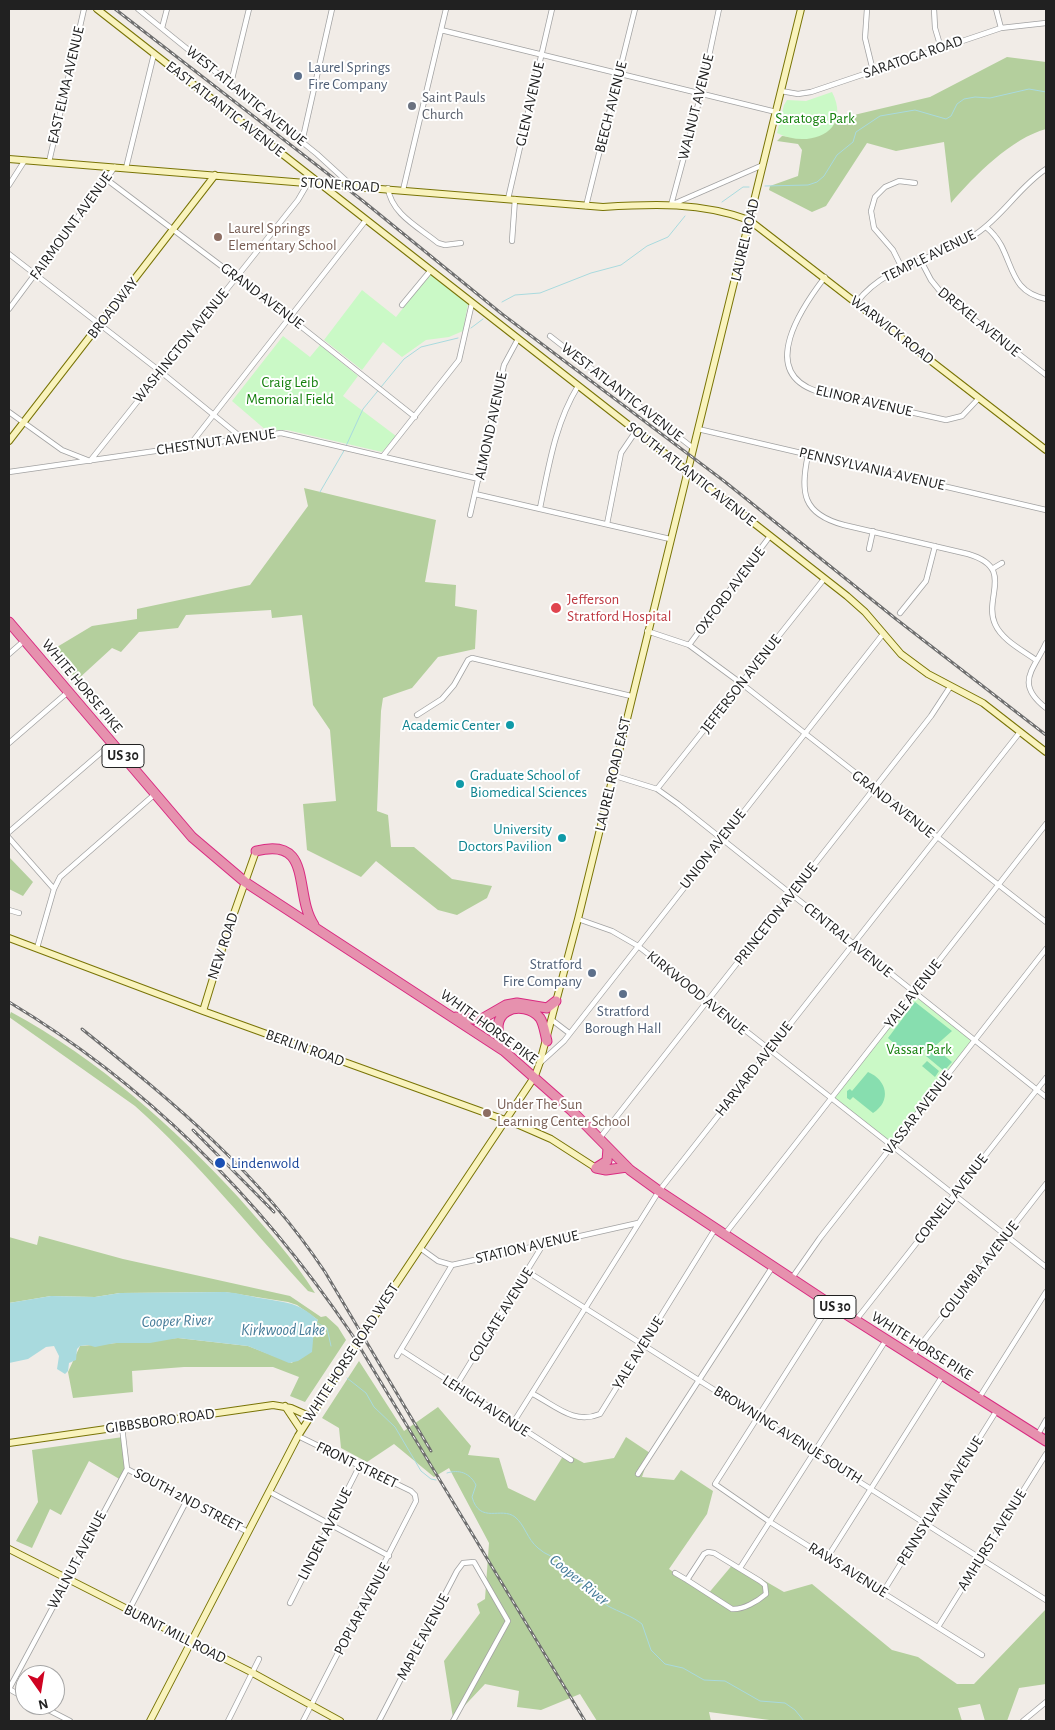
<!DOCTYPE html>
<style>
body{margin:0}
#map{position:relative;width:1055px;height:1730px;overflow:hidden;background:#f1ece7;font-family:"Alegreya Sans",sans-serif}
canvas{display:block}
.frame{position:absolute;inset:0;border:10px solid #212121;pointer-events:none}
.north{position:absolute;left:15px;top:1665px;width:50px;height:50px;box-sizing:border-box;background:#fff;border:1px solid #a6a6a6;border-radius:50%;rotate:167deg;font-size:14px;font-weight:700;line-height:20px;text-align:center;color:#212121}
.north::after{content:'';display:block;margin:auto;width:18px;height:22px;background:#cf0322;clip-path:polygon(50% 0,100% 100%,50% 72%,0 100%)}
</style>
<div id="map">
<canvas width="1055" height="1730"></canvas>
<div class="frame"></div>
<div class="north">N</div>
</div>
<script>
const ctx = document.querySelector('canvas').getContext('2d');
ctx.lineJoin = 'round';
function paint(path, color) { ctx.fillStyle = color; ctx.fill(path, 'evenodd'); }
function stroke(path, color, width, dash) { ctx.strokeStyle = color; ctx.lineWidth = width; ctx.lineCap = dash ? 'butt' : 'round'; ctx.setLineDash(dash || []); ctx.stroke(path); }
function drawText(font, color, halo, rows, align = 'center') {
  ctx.font = font + ' "Alegreya Sans",sans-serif'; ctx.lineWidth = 4; ctx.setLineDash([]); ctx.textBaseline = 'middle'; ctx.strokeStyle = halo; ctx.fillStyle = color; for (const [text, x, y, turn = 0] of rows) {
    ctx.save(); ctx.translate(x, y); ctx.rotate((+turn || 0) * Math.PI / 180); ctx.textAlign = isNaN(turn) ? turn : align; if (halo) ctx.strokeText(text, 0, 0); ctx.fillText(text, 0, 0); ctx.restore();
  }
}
const forest = new Path2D(`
 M1007,57L1046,62V129C1012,138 974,176 951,203L944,142L896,151L867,143L826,206L812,212L769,190L770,186L798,176L802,150L798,144L777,141L782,136C805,138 824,141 837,119L930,97Z
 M304,488L436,520L425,582L456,585L455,606L477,610L475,649L438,657L412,688L383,698L381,711L377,811L388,815L391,847H414L452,879L492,886L487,898L457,915L438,910L376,861L361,877L307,850L303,804L336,801L330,730L313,705L302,615L272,618L271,610L186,615L178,628L139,632L121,652L112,648L76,681L57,647L92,626L137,619V609L250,585L308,506Z
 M9,857L33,882L23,896L9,889Z
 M11,1012C98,1059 173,1126 239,1198C266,1229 293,1258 315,1293L308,1291C251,1229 197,1161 135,1106L9,1017Z
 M39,1236L123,1259L290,1296L321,1317L326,1316L338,1327L346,1340L305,1402L290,1396L299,1377L273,1367H184L132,1371L133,1392L73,1398L68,1372L80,1346L178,1338L248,1346L292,1363L318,1320L297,1305L288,1302L225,1292L120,1293L95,1297L51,1296L9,1303V1237L37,1245Z
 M359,1361L404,1431L438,1407L471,1446L468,1455L499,1458L508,1488L535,1501L565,1453L584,1463L614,1458L626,1437L650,1453L642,1477L674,1480L681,1470L713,1491L707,1514L669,1569L707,1595L734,1563L784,1592L812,1584L892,1650L918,1657L957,1684H974L1046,1609V1684L1019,1688L1007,1721H985L980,1704L958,1708L962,1721H777L709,1712L711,1721H597L580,1694L541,1710L517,1707L519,1691L485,1684L453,1718L444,1661L480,1613L477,1604L485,1599L489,1543L449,1468L434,1477L394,1444L367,1462L341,1448L339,1428L322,1418Z
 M123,1437L127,1466L121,1480L89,1461L61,1515L50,1509L32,1548L16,1541L38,1502L32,1450Z`);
const park = new Path2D(`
 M832,92C853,133 808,149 777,133L784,105L787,100L806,101Z
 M430,274L468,304L463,331L449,337L426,340L402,357L383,342L362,370L324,340L362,290L396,317Z
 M283,336L310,357L320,345L358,376L343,396L396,436L382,452L287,430L267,431L232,401Z
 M914,993L975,1040L891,1146L831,1099Z`);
const pitch = new Path2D(`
 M915,1002L952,1031L934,1047L952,1062L944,1071L926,1056L933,1048C915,1054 901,1051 888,1038Z
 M927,1061L939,1071L935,1077L922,1066Z
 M868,1072C887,1080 892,1101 873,1113L853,1097L850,1100L847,1098V1091L850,1089L852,1091Z`);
const water = new Path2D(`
 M225,1292C238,1293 248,1296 260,1298C287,1303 296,1301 318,1320L314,1329L312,1352L298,1361L289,1363L248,1346L178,1338L150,1343H115L95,1347L88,1345L80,1346L77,1349L76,1360L69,1363L68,1371L65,1374L57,1369L59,1356L54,1346L46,1347L28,1359L9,1363V1303L51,1296L95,1297L120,1293Z`);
const stream = new Path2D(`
 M765,186L808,185L817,182L824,176L837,155L853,142L856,132L880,116L915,110L946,119L951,116L957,104L964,99L975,97L990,98L1029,89L1046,92
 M722,202L743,187H749
 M502,302L515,295L540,293L591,273L621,265L647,246L668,237L685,216
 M471,328L483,319
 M346,446L363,409L404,359L421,347L458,338
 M320,492L345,449
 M317,1323L327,1328L331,1346
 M347,1378L366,1393L374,1407L395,1427L421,1471L431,1479L436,1480
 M447,1473C459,1469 470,1473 476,1485L472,1497C480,1525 501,1506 515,1517C525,1525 527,1539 538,1548C545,1555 556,1557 564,1564C580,1577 590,1595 608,1606C619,1612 632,1616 642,1624L651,1650L665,1664L683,1668L704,1680L725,1681L760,1701L785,1703L795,1710L804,1721`);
const street = new Path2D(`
 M138,9L317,154L352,186
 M867,9L865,38L873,71
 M934,9L935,28L941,48
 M996,9L1001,28
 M162,28L167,9
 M441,30L776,112
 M231,83L249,9
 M781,91L798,94L811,92L1001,28L1046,23
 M302,142L332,9
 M49,162L84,9
 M126,168L154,54
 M106,179L289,317L415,417
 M9,185L25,160
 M388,188C391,214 420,228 438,243L445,245L461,243
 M403,190L446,9
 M508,199L552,9
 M671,205L701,94L719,9
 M671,205L763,165
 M586,206L635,9
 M986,227C992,232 997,238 1001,245C1014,270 1013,292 1046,299
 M512,241L515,199
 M9,254L161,372L242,438
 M921,261L931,280L944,296L1046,375
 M902,268L893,250L874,228L871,211L875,197L885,187L899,181L915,183
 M825,277C802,307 758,371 816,391L946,420L962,416L979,398
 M857,302C887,263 937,260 976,234C1003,216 1019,187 1046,169
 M402,305L431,270
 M9,309L115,167
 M550,336L693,448
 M9,412L62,450L90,461L298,200L308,183
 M698,429L1046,510
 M189,446L366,220
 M808,455C800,492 802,514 844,525L968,554C1016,568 983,597 995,624C1002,640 1022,650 1036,660
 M383,456L459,360L472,303
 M9,472L281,433L479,479
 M475,494L670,539
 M540,508C549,465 555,424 578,386
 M470,515L504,365L518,339
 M607,524L621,453L636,431
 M869,549L873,531
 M992,569L1002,563
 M900,613L926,581L935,546
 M647,631L689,645L742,684L1046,922
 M1046,643C1034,670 1014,683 1046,708
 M689,645L770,536
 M9,654L25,640
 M417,715L442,699L454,685L468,660L472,658L631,696
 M9,743L68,692
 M612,775L657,789L678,804L1046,1097
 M657,789L824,579
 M9,832L112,743
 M9,838L54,889
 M9,910L19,913
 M578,919L612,931L638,946L1046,1267
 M37,948L54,889L60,877L155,794
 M552,1020L569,1033
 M541,1062L564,1041L883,634
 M599,1139L931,716L950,687
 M725,1234L1046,824
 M420,1248L438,1261L452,1265L638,1223
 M528,1272L1046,1600
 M792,1278L820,1238L1046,949
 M830,1304L715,1484L770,1522L982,1655
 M856,1320L1046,1078
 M401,1350L571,1460
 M397,1356L452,1265
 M912,1356L1046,1184
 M456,1386L544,1243
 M533,1394C556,1406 574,1425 600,1414L715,1229
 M979,1398L1046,1292
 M513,1423L659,1191L1020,732
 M298,1436L411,1491L415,1495L416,1501L303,1721
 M1037,1436L1046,1420
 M127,1469L248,1532
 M638,1474L773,1266
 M270,1492L389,1556
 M708,1552L714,1553L760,1581L765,1585L766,1594C758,1601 743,1610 732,1609L687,1580L704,1554Z
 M827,1558L943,1375
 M740,1568L886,1340
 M675,1573L687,1580
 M883,1592L997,1410
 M290,1603L360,1465
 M129,1610L187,1500
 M938,1627L1046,1454
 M9,1689L127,1469L122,1427
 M9,1689L25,1698
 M39,1705L70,1721
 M228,1721L259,1659
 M379,1721L457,1571L463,1563L474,1562L508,1621L453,1721
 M1023,1721L1046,1702`);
const secondary = new Path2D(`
 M97,9L847,596L865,612L901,654L928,674L983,703L1046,752
 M9,159L603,207C653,204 701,202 749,220L1046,450
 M9,441L215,175
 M9,938L203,1011L519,1125L551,1139L596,1168
 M203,1011L226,936L256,851
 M370,1323L535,1076L540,1062L578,919L801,9
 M285,1406L301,1430
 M9,1443L273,1405L291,1408L309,1416
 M9,1549L251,1672L340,1721
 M150,1721L298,1436L349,1356`);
const highway = new Path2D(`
 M9,622L192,837L245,882L504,1051L572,1111L630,1170L659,1191L830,1304L1046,1441
 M256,851C314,836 293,894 314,925
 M456,1017L480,1020L506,1005L517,1003L547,1008L556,1001
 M507,1052C479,1009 524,998 540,1018C544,1024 545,1034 547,1041
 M596,1168L606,1170L627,1167
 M596,1168L607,1161L608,1148`);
const rail = new Path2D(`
 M115,9L363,201L502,314L724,481L896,619L1046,735
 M9,1002C149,1086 262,1201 353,1336L585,1721
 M82,1029C175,1104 258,1171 325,1272L431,1451
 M193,1130L274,1212`);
const secondaryBridge = new Path2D(`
 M349,1356L370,1323`);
const markers = [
 [298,76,5,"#5c6f8a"],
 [412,106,5,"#6b7280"],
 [218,237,5,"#8d6e63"],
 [556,608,6,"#e0444e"],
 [510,725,5,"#0f9aa8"],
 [460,784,5,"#0f9aa8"],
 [562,838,5,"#0f9aa8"],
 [592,973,5,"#5c6f8a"],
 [623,994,5,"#5c6f8a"],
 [487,1113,5,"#8d6e63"],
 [220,1163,6,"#1a4fb4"]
];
const shields = [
 [123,756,42],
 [835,1307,42]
];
const shieldNames = [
 ["US 30",123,756],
 ["US 30",835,1307]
];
const streetNames = [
 ["SARATOGA ROAD",913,57,-19],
 ["EAST ELMA AVENUE",66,85,-77],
 ["WEST ATLANTIC AVENUE",246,96,39],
 ["GLEN AVENUE",530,104,-77],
 ["BEECH AVENUE",611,107,-76],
 ["WALNUT AVENUE",696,107,-76],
 ["EAST ATLANTIC AVENUE",225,109,38],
 ["STONE ROAD",340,185,4],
 ["FAIRMOUNT AVENUE",71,226,-54],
 ["LAUREL ROAD",745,240,-77],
 ["TEMPLE AVENUE",929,256,-26],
 ["GRAND AVENUE",262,296,37],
 ["BROADWAY",113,308,-52],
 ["DREXEL AVENUE",979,322,39],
 ["WARWICK ROAD",892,330,38],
 ["WASHINGTON AVENUE",181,346,-51],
 ["WEST ATLANTIC AVENUE",622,392,38],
 ["ELINOR AVENUE",864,401,13],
 ["ALMOND AVENUE",491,426,-78],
 ["CHESTNUT AVENUE",216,442,-8],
 ["PENNSYLVANIA AVENUE",872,469,13],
 ["SOUTH ATLANTIC AVENUE",691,474,38],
 ["OXFORD AVENUE",730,591,-53],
 ["JEFFERSON AVENUE",741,684,-52],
 ["WHITE HORSE PIKE",82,686,50],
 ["LAUREL ROAD EAST",613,774,-77],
 ["GRAND AVENUE",893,804,38],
 ["UNION AVENUE",713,849,-52],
 ["PRINCETON AVENUE",776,914,-52],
 ["CENTRAL AVENUE",848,940,39],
 ["NEW ROAD",223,946,-72],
 ["KIRKWOOD AVENUE",697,993,39],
 ["YALE AVENUE",913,994,-52],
 ["WHITE HORSE PIKE",489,1027,36],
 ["BERLIN ROAD",305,1048,20],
 ["HARVARD AVENUE",754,1069,-52],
 ["VASSAR AVENUE",918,1113,-52],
 ["CORNELL AVENUE",951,1199,-52],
 ["STATION AVENUE",527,1247,-13],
 ["COLUMBIA AVENUE",979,1270,-52],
 ["COLGATE AVENUE",501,1315,-58],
 ["WHITE HORSE PIKE",922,1346,32],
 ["WHITE HORSE ROAD WEST",351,1353,-57],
 ["YALE AVENUE",638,1353,-58],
 ["LEHIGH AVENUE",486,1406,33],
 ["GIBBSBORO ROAD",160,1421,-8],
 ["BROWNING AVENUE SOUTH",788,1435,32],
 ["FRONT STREET",357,1465,26],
 ["SOUTH 2ND STREET",188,1500,28],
 ["PENNSYLVANIA AVENUE",940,1501,-58],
 ["LINDEN AVENUE",325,1534,-63],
 ["AMHURST AVENUE",992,1540,-58],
 ["WALNUT AVENUE",77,1560,-62],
 ["RAWS AVENUE",848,1570,32],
 ["POPLAR AVENUE",362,1609,-62],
 ["BURNT MILL ROAD",175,1634,27],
 ["MAPLE AVENUE",423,1637,-62]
];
const serviceNames = [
 ["Laurel Springs",308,67],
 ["Fire Company",308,84],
 ["Stratford",582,964,"right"],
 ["Fire Company",582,981,"right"],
 ["Stratford",623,1011,"center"],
 ["Borough Hall",623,1028,"center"]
];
const worshipNames = [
 ["Saint Pauls",422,97],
 ["Church",422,114]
];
const parkNames = [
 ["Saratoga Park",815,118],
 ["Craig Leib",290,382],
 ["Memorial Field",290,399],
 ["Vassar Park",919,1049]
];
const educationNames = [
 ["Laurel Springs",228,228],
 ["Elementary School",228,245],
 ["Under The Sun",497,1104],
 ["Learning Center School",497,1121]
];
const healthNames = [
 ["Jefferson",567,599],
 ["Stratford Hospital",567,616]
];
const cultureNames = [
 ["Academic Center",500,725],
 ["Graduate School of",470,775,"left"],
 ["Biomedical Sciences",470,792,"left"],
 ["University",552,829],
 ["Doctors Pavilion",552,846]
];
const transitNames = [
 ["Lindenwold",231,1163]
];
const waterNames = [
 ["Cooper River",177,1321,-2],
 ["Kirkwood Lake",283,1330],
 ["Cooper River",579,1580,39]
];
paint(forest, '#b4cf9d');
paint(park, '#caf9c6');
paint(pitch, '#87deaf');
paint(water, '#a9dade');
stroke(stream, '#a9dade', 1);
stroke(street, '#a2a2a2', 6);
stroke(secondary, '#797406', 8);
stroke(highway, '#d92a81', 11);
stroke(street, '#fff', 4.5);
stroke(secondary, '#f9f3bd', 6);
stroke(highway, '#e691ae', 9);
stroke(rail, '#6f6f6f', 3);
stroke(rail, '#fff', 1, [4]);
stroke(secondaryBridge, '#797406', 8, []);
stroke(secondaryBridge, '#f9f3bd', 6);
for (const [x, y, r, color] of markers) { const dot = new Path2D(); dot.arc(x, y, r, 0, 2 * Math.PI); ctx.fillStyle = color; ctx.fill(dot); stroke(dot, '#fff', 2); }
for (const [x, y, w] of shields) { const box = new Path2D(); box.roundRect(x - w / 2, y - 11.5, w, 23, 4); ctx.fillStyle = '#fff'; ctx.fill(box); stroke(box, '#212121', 1); }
drawText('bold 14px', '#212121', null, shieldNames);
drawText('15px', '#212121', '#fff', streetNames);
drawText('15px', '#4e5e75', '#fff', serviceNames, 'left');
drawText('15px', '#5b616d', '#fff', worshipNames, 'left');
drawText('15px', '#15800d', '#fff', parkNames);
drawText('15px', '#785e54', '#fff', educationNames, 'left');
drawText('15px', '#be3a42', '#fff', healthNames, 'left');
drawText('15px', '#0d838f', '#fff', cultureNames, 'right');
drawText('15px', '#164399', '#fff', transitNames, 'left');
drawText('italic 16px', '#447b98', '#fff', waterNames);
</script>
